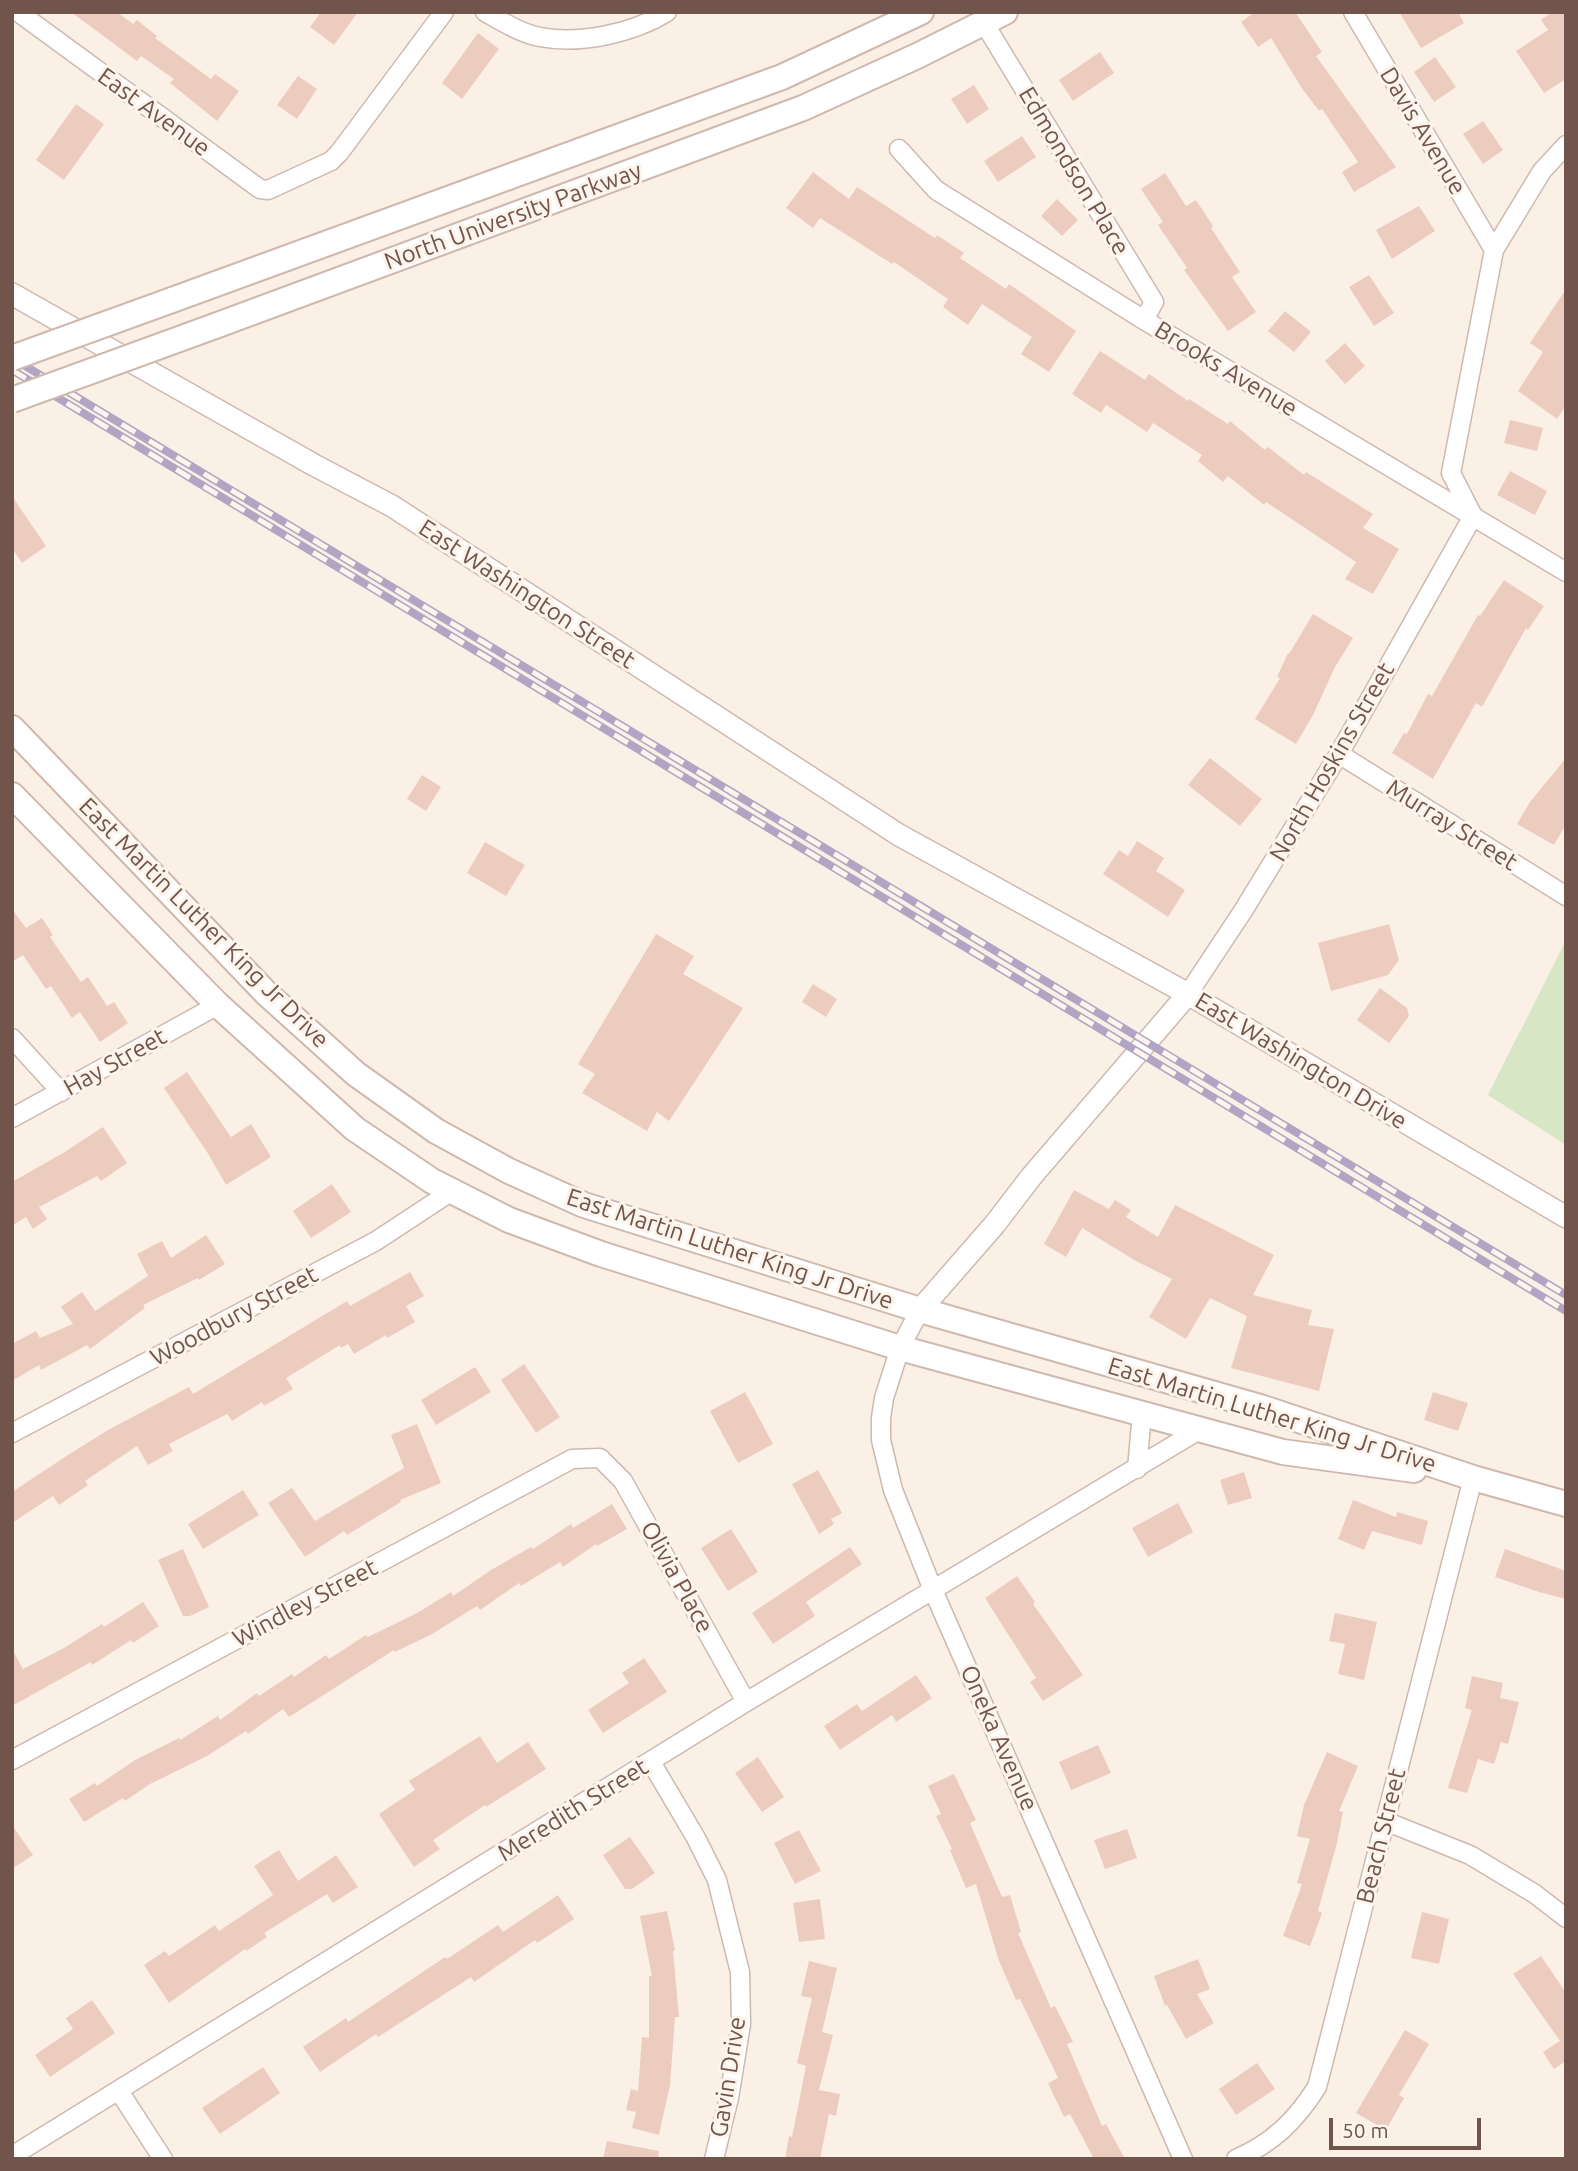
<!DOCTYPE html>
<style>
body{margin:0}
#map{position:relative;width:1578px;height:2171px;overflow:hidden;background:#faf0e6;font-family:Ubuntu,sans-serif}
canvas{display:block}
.frame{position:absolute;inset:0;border:14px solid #71554d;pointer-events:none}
.scale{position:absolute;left:1329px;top:2118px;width:152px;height:32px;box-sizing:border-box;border:4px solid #71554d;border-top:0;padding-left:9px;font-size:21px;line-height:24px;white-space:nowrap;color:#71554d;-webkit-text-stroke:5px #fdf4ec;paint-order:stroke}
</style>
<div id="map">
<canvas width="1578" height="2171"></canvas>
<div class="frame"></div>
<div class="scale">50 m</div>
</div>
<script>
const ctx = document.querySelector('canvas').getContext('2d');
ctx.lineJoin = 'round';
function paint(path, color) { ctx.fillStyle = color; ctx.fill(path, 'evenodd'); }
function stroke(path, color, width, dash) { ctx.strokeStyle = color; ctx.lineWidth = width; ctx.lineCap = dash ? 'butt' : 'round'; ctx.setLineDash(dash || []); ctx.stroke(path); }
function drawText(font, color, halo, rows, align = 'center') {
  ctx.font = font + ' Ubuntu,sans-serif'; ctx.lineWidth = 6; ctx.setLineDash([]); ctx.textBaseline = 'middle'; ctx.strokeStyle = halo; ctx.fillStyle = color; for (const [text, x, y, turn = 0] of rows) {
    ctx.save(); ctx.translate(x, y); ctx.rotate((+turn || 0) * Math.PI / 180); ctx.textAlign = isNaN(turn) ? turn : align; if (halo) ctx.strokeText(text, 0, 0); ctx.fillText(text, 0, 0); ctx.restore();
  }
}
const green = new Path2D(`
 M1566,940V1145L1488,1095Z`);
const building = new Path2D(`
 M71,12H117L133,24L137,20L157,36L155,38L211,79L215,74L239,91L217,121L170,83L174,79L141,56L137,61Z
 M321,12H358L334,45L310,27Z
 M1255,12H1295L1322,52L1316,56L1396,167L1354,192L1342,172L1358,162L1322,109L1319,111L1301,87L1271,38L1258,47L1241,22Z
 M1399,12H1458L1464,23L1421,48Z
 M1552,12H1566V79L1544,93L1516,51L1548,30L1541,20Z
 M478,33L499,49L462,99L442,83Z
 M1100,52L1114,73L1073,101L1059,80Z
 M1435,57L1456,87L1434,102L1414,72Z
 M298,76L317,89L297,119L277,105Z
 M974,85L989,109L967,124L951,99Z
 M76,104L104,124L64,180L36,160Z
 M1483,121L1503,150L1483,164L1463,134Z
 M1022,136L1036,157L998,182L984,161Z
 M813,172L849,199L857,187L935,238L937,235L964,253L960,258L1006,289L1009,284L1076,331L1049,372L1021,354L1032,337L982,304L968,325L943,307L948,299L894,262L892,264L820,218L813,228L786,208Z
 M1165,173L1186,206L1196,200L1213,226L1211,228L1240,272L1232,277L1256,312L1228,331L1184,270L1187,268L1158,225L1163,222L1141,189Z
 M1057,199L1078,220L1062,236L1041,216Z
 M1419,206L1435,231L1392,259L1376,230Z
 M1369,275L1394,313L1374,326L1349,287Z
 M1566,289V405L1557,419L1518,391L1543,352L1530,343Z
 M1285,311L1311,332L1294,352L1268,331Z
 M1345,343L1365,366L1345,384L1325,361Z
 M1100,351L1145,380L1149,374L1188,401L1189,399L1228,424L1230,421L1265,450L1268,447L1304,475L1306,472L1373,514L1363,528L1399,549L1373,594L1345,579L1356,562L1266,502L1264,505L1228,476L1223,482L1198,461L1202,455L1153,423L1147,432L1106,405L1101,413L1072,394Z
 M1510,420L1543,428L1537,451L1504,443Z
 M1510,471L1547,491L1535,515L1497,495Z
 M12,496L46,546L22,563L12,548Z
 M1504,580L1544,606L1528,630L1526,628L1482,707L1476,703L1433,779L1392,753L1404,733L1407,734L1428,694L1432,696L1478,615L1480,616Z
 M1313,614L1353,638L1335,667L1313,715L1296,744L1255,719L1280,678L1277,677L1288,653L1289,654Z
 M1210,758L1262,799L1240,826L1188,785Z
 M1566,758V824L1554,845L1517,824L1530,802Z
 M422,775L441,787L426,811L407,799Z
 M1137,841L1164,858L1156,871L1185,890L1168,917L1103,874L1119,850L1128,856Z
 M485,842L525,865L506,896L467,873Z
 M12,909L26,928L42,918L53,935L50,937L81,982L88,977L107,1006L114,1002L128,1023L100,1042L80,1012L72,1018L51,986L46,989L23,955L12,962Z
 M1389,924L1399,960L1388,975L1331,991L1318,943Z
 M656,934L694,956L683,974L743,1008L669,1121L657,1112L647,1131L582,1093L595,1074L578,1064Z
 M813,984L837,999L826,1017L802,1002Z
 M1380,988L1407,1008L1409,1016L1389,1043L1357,1020Z
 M187,1072L231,1137L251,1124L271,1157L226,1185L207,1152L164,1088Z
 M103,1127L127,1163L101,1181L97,1176L39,1207L47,1219L33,1229L26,1217L12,1226V1182L63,1153Z
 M332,1184L351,1212L311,1238L293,1211Z
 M1074,1190L1109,1209L1115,1200L1131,1210L1126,1217L1158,1237L1175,1205L1274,1255L1253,1295L1312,1310L1308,1325L1334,1329L1319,1391L1231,1368L1247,1316L1210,1298L1186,1339L1149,1317L1172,1279L1136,1261L1082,1228L1066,1257L1044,1244Z
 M206,1235L225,1264L199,1280L198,1278L143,1305L145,1308L90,1349L87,1345L41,1370L39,1365L12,1381V1344L36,1331L40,1338L73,1324L61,1307L82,1292L95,1311L148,1276L137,1254L162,1241L171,1258Z
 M410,1272L424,1296L406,1306L415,1322L387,1338L386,1335L354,1354L348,1344L341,1348L340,1345L286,1378L293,1389L264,1406L262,1402L232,1421L227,1414L169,1444L173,1451L148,1465L137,1446L85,1481L88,1485L59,1505L53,1496L12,1523V1492L68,1455L108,1430L189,1387L193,1394L347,1301L350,1306Z
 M524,1364L560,1417L536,1433L501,1380Z
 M475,1367L491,1392L436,1425L421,1400Z
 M745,1392L773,1444L738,1463L710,1411Z
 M1433,1392L1468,1403L1458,1431L1424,1420Z
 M417,1424L441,1483L400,1500L401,1502L347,1535L344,1531L305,1557L268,1503L292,1488L315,1521L404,1468L391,1435Z
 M818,1470L842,1513L831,1519L834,1524L819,1534L792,1484Z
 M1244,1472L1252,1498L1228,1505L1220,1480Z
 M243,1490L259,1515L203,1549L188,1524Z
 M1353,1500L1396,1517L1397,1512L1428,1521L1422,1545L1372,1531L1364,1550L1338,1539Z
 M1178,1503L1193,1532L1148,1557L1132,1528Z
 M612,1504L627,1529L597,1546L596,1544L563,1567L560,1562L521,1586L519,1583L480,1610L477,1606L432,1634L395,1652L394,1650L289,1717L283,1709L248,1734L246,1731L207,1756L150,1784L125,1801L123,1798L84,1822L69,1799L95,1783L97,1786L135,1760L179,1738L180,1740L218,1716L220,1720L257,1693L259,1696L292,1674L294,1677L326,1655L329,1659L366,1635L368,1637L419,1612L451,1592L453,1596L491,1570L531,1547L533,1549L571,1524L573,1528Z
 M731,1529L758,1572L728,1591L701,1548Z
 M850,1547L862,1564L806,1602L815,1616L773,1644L752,1613Z
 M183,1549L209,1607L190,1616H183L158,1560Z
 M1505,1549L1566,1571V1599L1539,1592L1495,1577Z
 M1017,1576L1035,1602L1033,1604L1083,1675L1043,1701L1030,1682L1036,1678L985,1598Z
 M143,1602L159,1626L133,1643L131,1640L92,1665L91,1662L12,1706V1649L23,1669L64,1648L102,1624L104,1627Z
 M1335,1613L1377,1622L1364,1680L1338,1674L1345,1644L1329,1641Z
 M644,1658L667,1692L603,1733L588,1710L629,1683L622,1673Z
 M916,1675L932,1698L896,1722L892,1715L840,1750L824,1726L857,1704L862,1711Z
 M1472,1676L1503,1683L1500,1698L1519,1702L1508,1744L1501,1742L1494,1764L1478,1759L1467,1793L1448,1788L1472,1710L1465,1708Z
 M480,1736L497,1763L528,1742L546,1769L486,1807L485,1805L433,1840L440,1849L414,1867L379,1814L415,1790L409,1781Z
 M1098,1745L1111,1773L1071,1790L1059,1762Z
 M1327,1752L1358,1766L1339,1811L1343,1812L1337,1843L1318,1911L1322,1913L1310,1946L1283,1936L1302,1884L1297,1883L1310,1839L1297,1836L1304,1805Z
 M758,1757L784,1797L762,1812L735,1773Z
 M954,1774L976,1820L970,1823L1002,1897L1010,1895L1021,1932L1018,1933L1051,2008L1055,2006L1073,2042L1067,2044L1102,2126L1106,2124L1125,2159H1094L1070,2114L1064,2117L1048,2083L1058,2078L1020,1999L1016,2000L999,1961L976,1884L966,1888L950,1850L952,1849L936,1816L941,1814L928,1786Z
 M12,1825L33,1855L12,1869Z
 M1127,1829L1137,1858L1105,1869L1094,1840Z
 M799,1830L821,1871L795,1884L774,1843Z
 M630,1837L655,1873L632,1889H625L603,1855Z
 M279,1850L298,1881L336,1855L358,1887L333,1903L327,1894L264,1933L267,1937L246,1951L245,1949L169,2003L144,1965L165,1951L169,1956L215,1925L219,1931L273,1895L254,1866Z
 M558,1895L574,1919L537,1943L535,1940L474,1982L471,1977L378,2037L376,2034L320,2072L303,2047L346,2018L348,2022L445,1957L447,1959L498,1925L503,1932Z
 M820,1899L825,1939L799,1942L793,1903Z
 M667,1911L675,1950L673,1951L679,2017H675L670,2085L659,2135L632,2128L636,2112L626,2110L631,2089L638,2091L642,2037L649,2038V1976H652L640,1916Z
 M1422,1912L1449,1919L1439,1964L1411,1958Z
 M1541,1956L1566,1993V2061L1554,2069L1543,2052L1560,2041L1513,1974Z
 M1198,1959L1210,1989L1197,1994L1214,2023L1186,2039L1167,2005L1165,2006L1154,1976Z
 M809,1961L837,1968L822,2032L833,2035L819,2090L840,2094L836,2116L829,2114L820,2159H785L789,2136L792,2137L806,2066L797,2063L812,1998L801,1996Z
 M92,2000L115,2033L50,2077L35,2055L73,2029L66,2018Z
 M1405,2030L1429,2044L1399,2095L1404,2098L1386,2130L1356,2113Z
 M1257,2063L1275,2089L1236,2115L1219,2089Z
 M263,2067L280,2093L220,2134L202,2108Z
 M607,2141L659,2151L658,2159H603Z`);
const minor = new Path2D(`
 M18,12L260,189L268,190L331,161L339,153L444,12
 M485,12C501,21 522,34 540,37C579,45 634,33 667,12
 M1353,12L1494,250
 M984,23L1154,302L1144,320
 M899,149L936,190L1144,320L1566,572
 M1339,754L1566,896
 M1188,994L1243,911L1339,754L1473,516L1451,473L1494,250L1542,171L1566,145
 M12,1038L61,1092
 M12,1118L218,1005
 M920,1310L900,1348L884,1398L881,1418V1440L893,1490L933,1590L1183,2159
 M12,1433L376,1241L452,1191
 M1137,1469L1142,1413
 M12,1760L572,1459L600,1458L623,1481L746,1702
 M651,1762L696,1838L717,1880L740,1972L741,2024L729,2098L714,2159
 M1385,1821L1470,1855L1535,1894L1566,1918
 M119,2091L163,2159
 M12,2156L746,1702L1199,1430
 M1236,2159C1273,2143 1296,2120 1317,2087L1473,1478`);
const tertiary = new Path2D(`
 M12,294L314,465L392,506L899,835L1188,994L1566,1217
 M920,1310L995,1224L1031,1177L1188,994`);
const secondary = new Path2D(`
 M172,300L782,77L921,12
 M215,326L803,108L917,56L1005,12
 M12,728L266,993L356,1074L436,1131L509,1171L584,1205L920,1310L1260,1407L1473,1478L1566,1504
 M12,795L218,1005L355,1129L432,1181L509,1220L601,1254L900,1348L1283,1452L1414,1470`);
const rail = new Path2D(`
 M12,358L1566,1295
 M12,370L1566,1311`);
const secondaryBridge = new Path2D(`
 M12,358L172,300
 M12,400L215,326`);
const streetNames = [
 ["East Avenue",154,112,36],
 ["Davis Avenue",1423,131,59],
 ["Edmondson Place",1074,171,59],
 ["North University Parkway",513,216,-20],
 ["Brooks Avenue",1226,369,31],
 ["East Washington Street",527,594,33],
 ["North Hoskins Street",1332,762,-60],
 ["Murray Street",1452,825,32],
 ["East Martin Luther King Jr Drive",204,923,45],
 ["East Washington Drive",1301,1061,31],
 ["Hay Street",115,1062,-29],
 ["East Martin Luther King Jr Drive",730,1249,18],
 ["Woodbury Street",234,1316,-28],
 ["East Martin Luther King Jr Drive",1272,1415,17],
 ["Olivia Place",677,1577,61],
 ["Windley Street",305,1603,-28],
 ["Oneka Avenue",999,1738,66],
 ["Meredith Street",573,1810,-32],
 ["Beach Street",1381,1836,-76],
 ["Gavin Drive",728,2077,-81]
];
paint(green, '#d7e7c6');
paint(building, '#edccc0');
stroke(minor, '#cdb9b0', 21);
stroke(tertiary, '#cdb9b0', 24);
stroke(secondary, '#cfb8ae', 28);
stroke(minor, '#fff', 18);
stroke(tertiary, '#fff', 21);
stroke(secondary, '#fff', 24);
stroke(rail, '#b1a5c3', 8);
stroke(rail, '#fdf4ec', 5, [16]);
stroke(secondaryBridge, '#cfb8ae', 28, []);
stroke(secondaryBridge, '#fff', 24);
drawText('24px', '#71554d', '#fdf4ec', streetNames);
</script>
